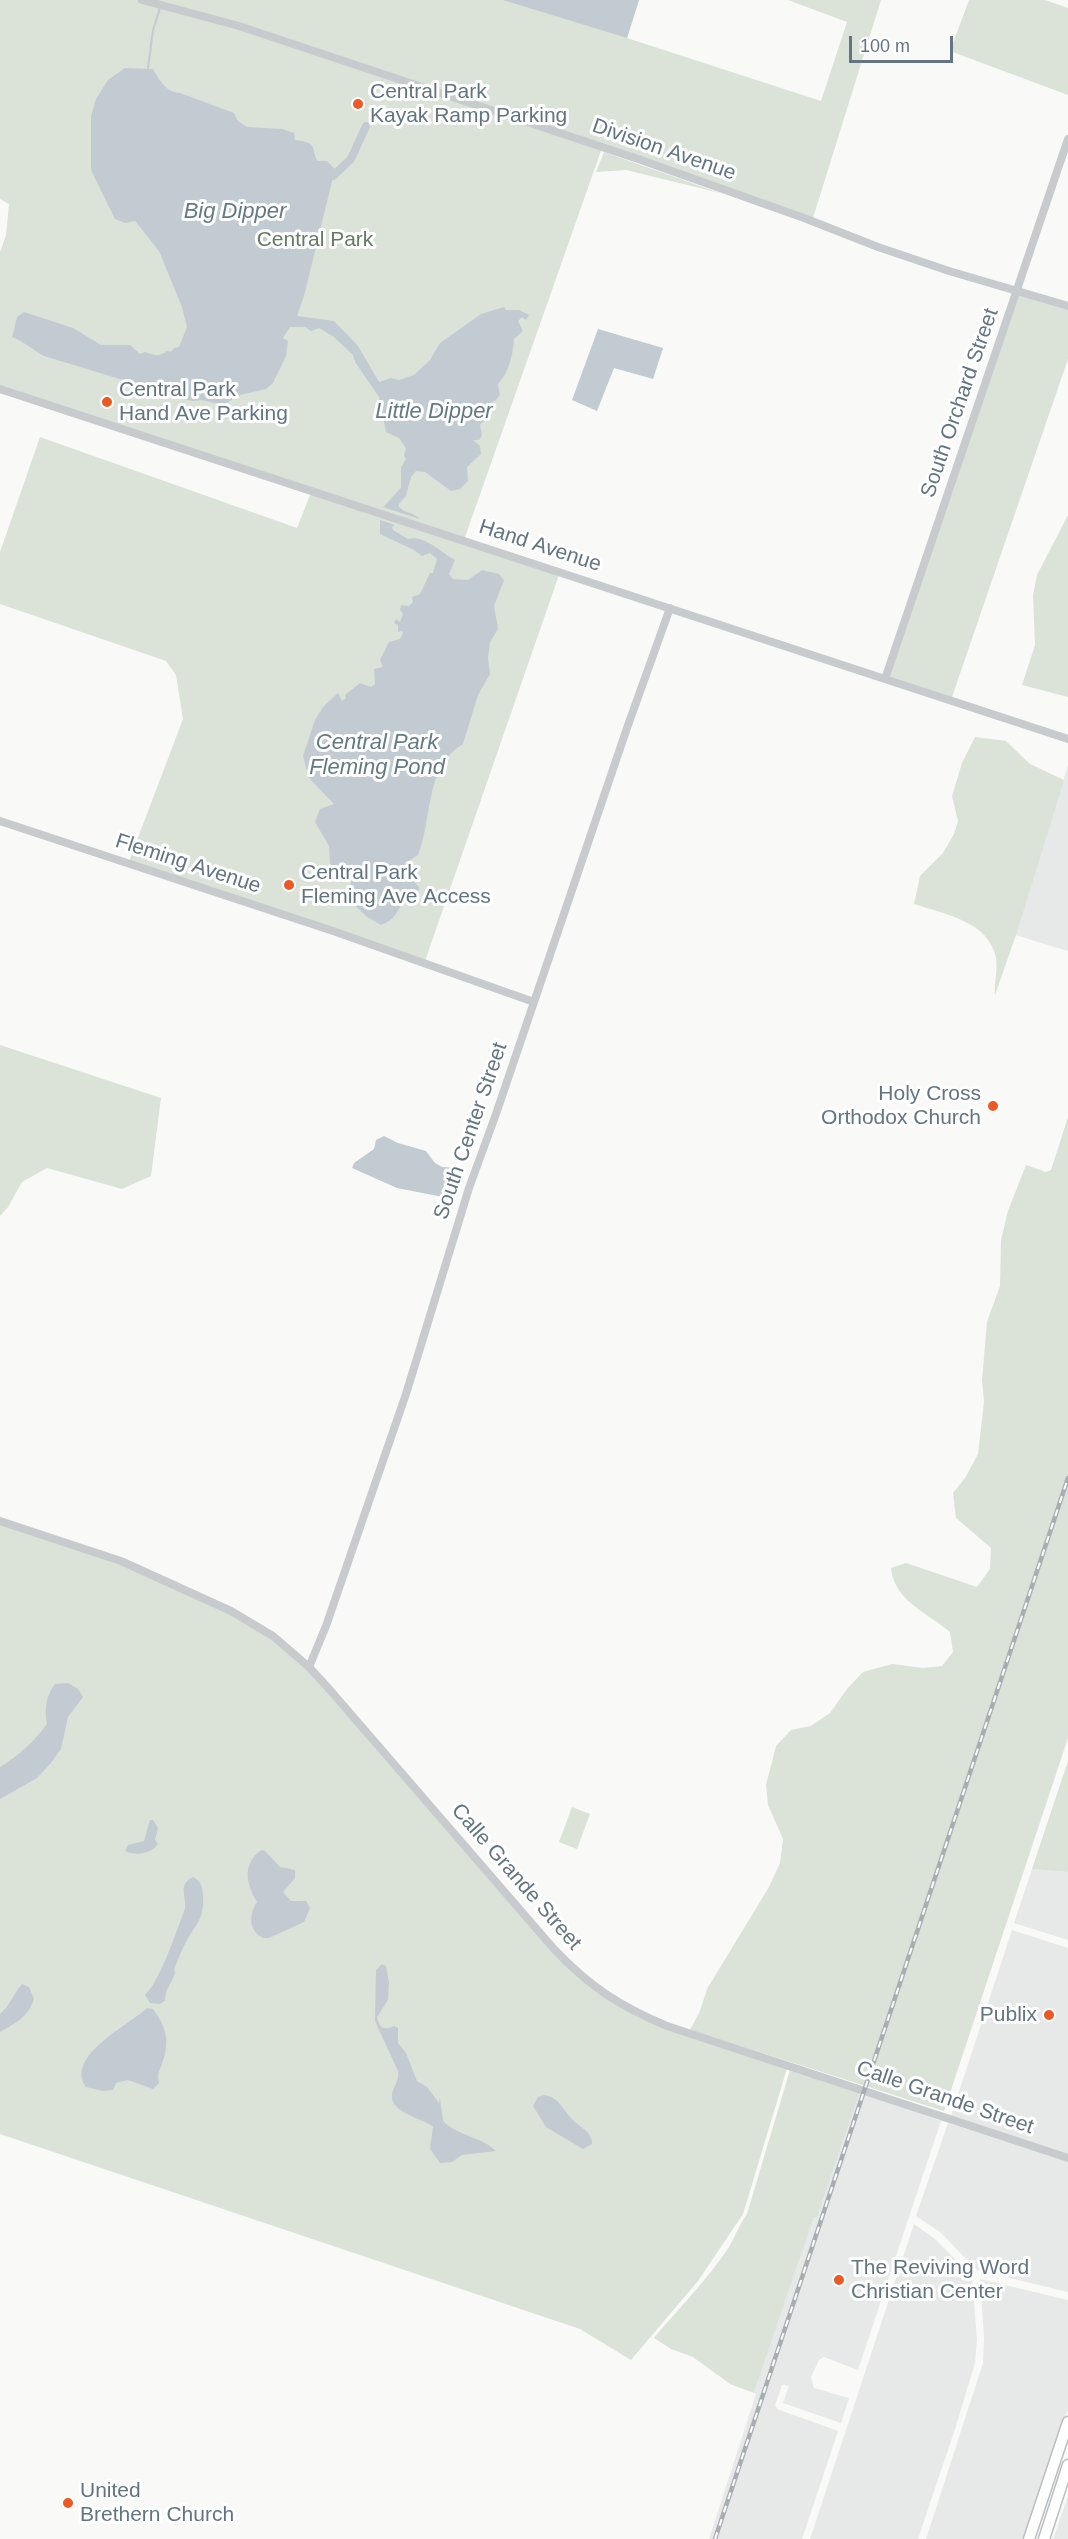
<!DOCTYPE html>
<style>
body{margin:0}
#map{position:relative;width:1068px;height:2539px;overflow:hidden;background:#f9f9f7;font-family:Arial,sans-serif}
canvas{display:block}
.scale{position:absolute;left:849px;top:36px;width:104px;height:27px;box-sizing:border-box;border:3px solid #637483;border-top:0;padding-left:8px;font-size:18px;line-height:21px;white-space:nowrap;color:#637483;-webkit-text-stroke:4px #fff;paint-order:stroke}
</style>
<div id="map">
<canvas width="1068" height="2539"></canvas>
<div class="scale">100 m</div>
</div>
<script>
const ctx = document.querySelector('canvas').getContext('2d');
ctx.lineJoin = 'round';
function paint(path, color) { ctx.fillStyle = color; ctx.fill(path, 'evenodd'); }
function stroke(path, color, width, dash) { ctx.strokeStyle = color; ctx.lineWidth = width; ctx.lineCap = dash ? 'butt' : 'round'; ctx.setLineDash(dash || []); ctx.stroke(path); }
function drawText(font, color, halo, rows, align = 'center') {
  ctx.font = font + ' Arial,sans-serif'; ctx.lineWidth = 6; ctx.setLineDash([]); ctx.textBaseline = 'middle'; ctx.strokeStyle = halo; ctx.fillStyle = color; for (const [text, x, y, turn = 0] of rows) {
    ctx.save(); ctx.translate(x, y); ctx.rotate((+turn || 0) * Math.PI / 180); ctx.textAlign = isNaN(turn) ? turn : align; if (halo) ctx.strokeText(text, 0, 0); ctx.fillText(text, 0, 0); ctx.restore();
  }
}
const built = new Path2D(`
 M1068,765V951L1015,935Z
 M1032,1869L1068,1872V1940L1014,1923Z
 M1012,1930L1068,1948V2154L951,2116Z
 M860,2092L941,2121L858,2370L824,2357L819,2360L811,2377L814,2388L849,2398L841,2423L783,2403L789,2386L782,2385L775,2405L777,2409L838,2431L802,2539H709L756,2394L754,2393L814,2217L817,2218Z
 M948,2123L1068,2162V2292L977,2270L940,2232L916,2216Z
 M914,2224L934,2238L972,2276L977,2340L975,2363L956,2426L918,2539H810Z
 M980,2279L1068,2300V2409L1025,2539H926L983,2363L984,2338Z
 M1068,2496V2539H1053Z`);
const green = new Path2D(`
 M0,0H639L627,38L821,101L847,22L788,0H881L812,221L602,148L464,540L560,572L424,964L128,864L183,719L176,675L166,661L0,604V552L40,437L297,528L312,490L0,389V252L6,235L9,204L0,199Z
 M969,0H1045L1068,8V95L950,51Z
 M604,152L720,193L626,170L596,172Z
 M1019,295L1068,310V359L952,697L889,676Z
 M1068,515V697L1022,685L1035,645L1033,595L1037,575Z
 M975,737L1006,741L1030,764L1064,780L1016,935L995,995C994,984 998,970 996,958C989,921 944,914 914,904L920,876L943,853L954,834L958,821L952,796L962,763Z
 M0,1045L161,1098L151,1176L122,1189L47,1168L22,1182L8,1207L0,1216Z
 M1068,1117V1738L944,2111L690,2030L700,2011L707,1989L769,1887L780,1863L783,1839L768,1805L766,1785L776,1746L791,1730L811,1726L830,1713L847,1689L863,1672L892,1664L923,1668L942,1666L953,1652L950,1632C928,1613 894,1601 891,1568L906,1563L977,1587L990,1569L991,1548L956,1518L953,1493L965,1478L978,1454L984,1402L982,1380L987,1322L1000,1286L1001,1240L1008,1211L1026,1165L1046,1172L1051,1170Z
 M0,1521L121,1561L255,1624L309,1667L573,1969L626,2009L788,2065L743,2214L698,2281L631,2360L580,2329L0,2134Z
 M1068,1761V1872L1032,1869Z
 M572,1807L590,1814L577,1849L559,1842Z
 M790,2070L860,2092L817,2218L814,2217L754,2393L730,2384L693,2357L671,2349L654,2338C679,2308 707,2280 729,2247C735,2237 739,2225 747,2214Z`);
const water = new Path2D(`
 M503,0H639L627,38Z
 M125,68L153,69C160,81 166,92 180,93L234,113L238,121L247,127L282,129L294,133L295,140C316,143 311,144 317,161H327L335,169L304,296L297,316L334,321L358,346L379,382L391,378L399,380L414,375L430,360L440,343L481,314L504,307L506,310H519L529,315L526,320L522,317L518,321L523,331L514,339C513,355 509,372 498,384L500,395L496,400L476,411L477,415L484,421L480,425L482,436L479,440H473L480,446L481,454L467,467L468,481L460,489L451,491L425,472L416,471L411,477L406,496L398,505C403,514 414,512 420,519L383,507L401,488V467L406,459L404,456L406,448L399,438L386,432L379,397L355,362L353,355L334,337L319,328L311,331L305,327H290L283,338L288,341L286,356L273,383L266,389L240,395L223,405L202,400L192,401L44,356C33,350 23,341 12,337L17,317L24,312L73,328L101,345H130L140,354L145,352C153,355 160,357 167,351L171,352L174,348L179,347L187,327L182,307L159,251L135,221L125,223L115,219L91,170V116L96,99L108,80Z
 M598,329L663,348L653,379L614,368L597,411L572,400Z
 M380,520L395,525L392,527L393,530L408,539C423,534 441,552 455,560L449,574L453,579L468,580L482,570L499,574L504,580L494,606L498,629L490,642L488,658L490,674L478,695L463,744C424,767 433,819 418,855L407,862L408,875L419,887L417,900L410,897C395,905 402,917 381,925L367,917L346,897L351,883L348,873L330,864L329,846L315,822L320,809L334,804L309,778L303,756L315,720L323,707L338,693L342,701L346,698L345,695L360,683L371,687L375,684L374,669L383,667L380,660L389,642L400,639L403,633L402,631L398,632V625L394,623L396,619L400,622L403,614L400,610L401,605L409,606L413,602L412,597L420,594L430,573H433L437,559L430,553L422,556L414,550L380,534Z
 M384,1136L398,1143L426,1151L435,1163L442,1167L462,1168L453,1199L397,1188L352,1168L354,1163L374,1149L376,1140Z
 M68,1683L78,1689L83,1697L68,1717L61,1749L50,1764L37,1778L0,1799V1767C18,1756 35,1741 47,1724C44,1709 46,1696 55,1684Z
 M150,1820H153L158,1828L155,1840L158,1844C151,1854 136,1856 125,1851L128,1845L144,1841Z
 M261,1850L265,1851L280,1867L295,1870V1878L283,1892L291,1901H306L310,1908L304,1922L269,1938H263C248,1930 249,1914 257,1902C246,1884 242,1864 261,1850Z
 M193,1877C201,1881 203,1887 203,1896C205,1921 193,1926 184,1946C182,1949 176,1965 175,1967C173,1974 177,1969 174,1976C170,1986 165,1989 165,2001L159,2004L150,2003L145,1995C161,1980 176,1931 185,1909C187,1895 177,1885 193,1877Z
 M382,1964L386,1966L389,1982L388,2000L377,2017C379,2028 384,2031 394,2026L398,2028V2043L406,2053L417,2081L427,2087L439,2103L440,2099L443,2121C458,2136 482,2137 496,2151L462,2155L452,2162L440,2163L430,2149L433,2127C423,2118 390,2113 392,2095C393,2086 400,2081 398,2071L375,2021L376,1970Z
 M22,1984L29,1987L34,1999C28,2017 16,2023 0,2032V2014C9,2007 14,1993 22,1984Z
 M147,2008L153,2009C167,2028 170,2041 162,2064C159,2072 157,2074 159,2083L153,2089L128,2080L116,2083L113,2090L103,2091L86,2087C64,2056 131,2024 147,2008Z
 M544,2095C559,2097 562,2109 572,2119C580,2128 592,2131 592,2144L583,2149L546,2127L533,2106L538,2097Z`);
const stream = new Path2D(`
 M148,68L153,30L160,8`);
const canal = new Path2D(`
 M333,176L351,159L366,126`);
const tertiary = new Path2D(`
 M142,0L239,26L638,159L804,218L878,247L949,271L1068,306
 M0,389L1068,739
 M885,679L1068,139
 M0,821L333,931L534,1002
 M0,1521L121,1561L231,1611L273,1636L309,1667L330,1690L554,1949C589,1986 619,2006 667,2026L1068,2158
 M309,1667L326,1626L406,1394L469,1188L496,1114L627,728L670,608`);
const primary = new Path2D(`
 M1029,2539L1068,2422
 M1044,2539L1068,2465`);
const rail = new Path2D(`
 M715,2539L1068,1478`);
const markers = [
 [358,104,6,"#ec5924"],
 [107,402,6,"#ec5924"],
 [289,885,6,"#ec5924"],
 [993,1106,6,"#ec5924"],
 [1049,2015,6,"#ec5924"],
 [839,2280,6,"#ec5924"],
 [68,2503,6,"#ec5924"]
];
const poiNames = [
 ["Central Park",370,92],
 ["Kayak Ramp Parking",370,116],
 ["Central Park",119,390],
 ["Hand Ave Parking",119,414],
 ["Central Park",301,873],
 ["Fleming Ave Access",301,897],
 ["Holy Cross",981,1094,"right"],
 ["Orthodox Church",981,1118,"right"],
 ["Publix",1037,2015,"right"],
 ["The Reviving Word",851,2268],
 ["Christian Center",851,2292],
 ["United",80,2491],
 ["Brethern Church",80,2515]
];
const streetNames = [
 ["Division Avenue",664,150,19],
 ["South Orchard Street",960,403,-71],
 ["Hand Avenue",540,546,18],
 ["Fleming Avenue",188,864,18],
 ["South Center Street",471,1131,-71],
 ["Calle Grande Street",516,1877,49],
 ["Calle Grande Street",945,2098,19]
];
const parkNames = [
 ["Central Park",315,240]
];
const waterNames = [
 ["Big Dipper",235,212],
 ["Little Dipper",434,412],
 ["Central Park",377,743],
 ["Fleming Pond",377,768]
];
paint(built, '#e7e8e8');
paint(green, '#dbe2d8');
paint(water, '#c2cbd1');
stroke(stream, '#c2cbd1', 2);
stroke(canal, '#c2cbd1', 8);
stroke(primary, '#babec2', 13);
stroke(tertiary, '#c7cbce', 8);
stroke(primary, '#fff', 10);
stroke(rail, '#a7adb3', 4.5);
stroke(rail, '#fff', 2, [7]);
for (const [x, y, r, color] of markers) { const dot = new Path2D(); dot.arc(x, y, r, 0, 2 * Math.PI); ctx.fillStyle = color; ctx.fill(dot); stroke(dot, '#fff', 2); }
drawText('21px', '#637483', '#fff', poiNames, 'left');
drawText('21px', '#637483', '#fff', streetNames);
drawText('21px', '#667a62', '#fff', parkNames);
drawText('italic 22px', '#637a84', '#fff', waterNames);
</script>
